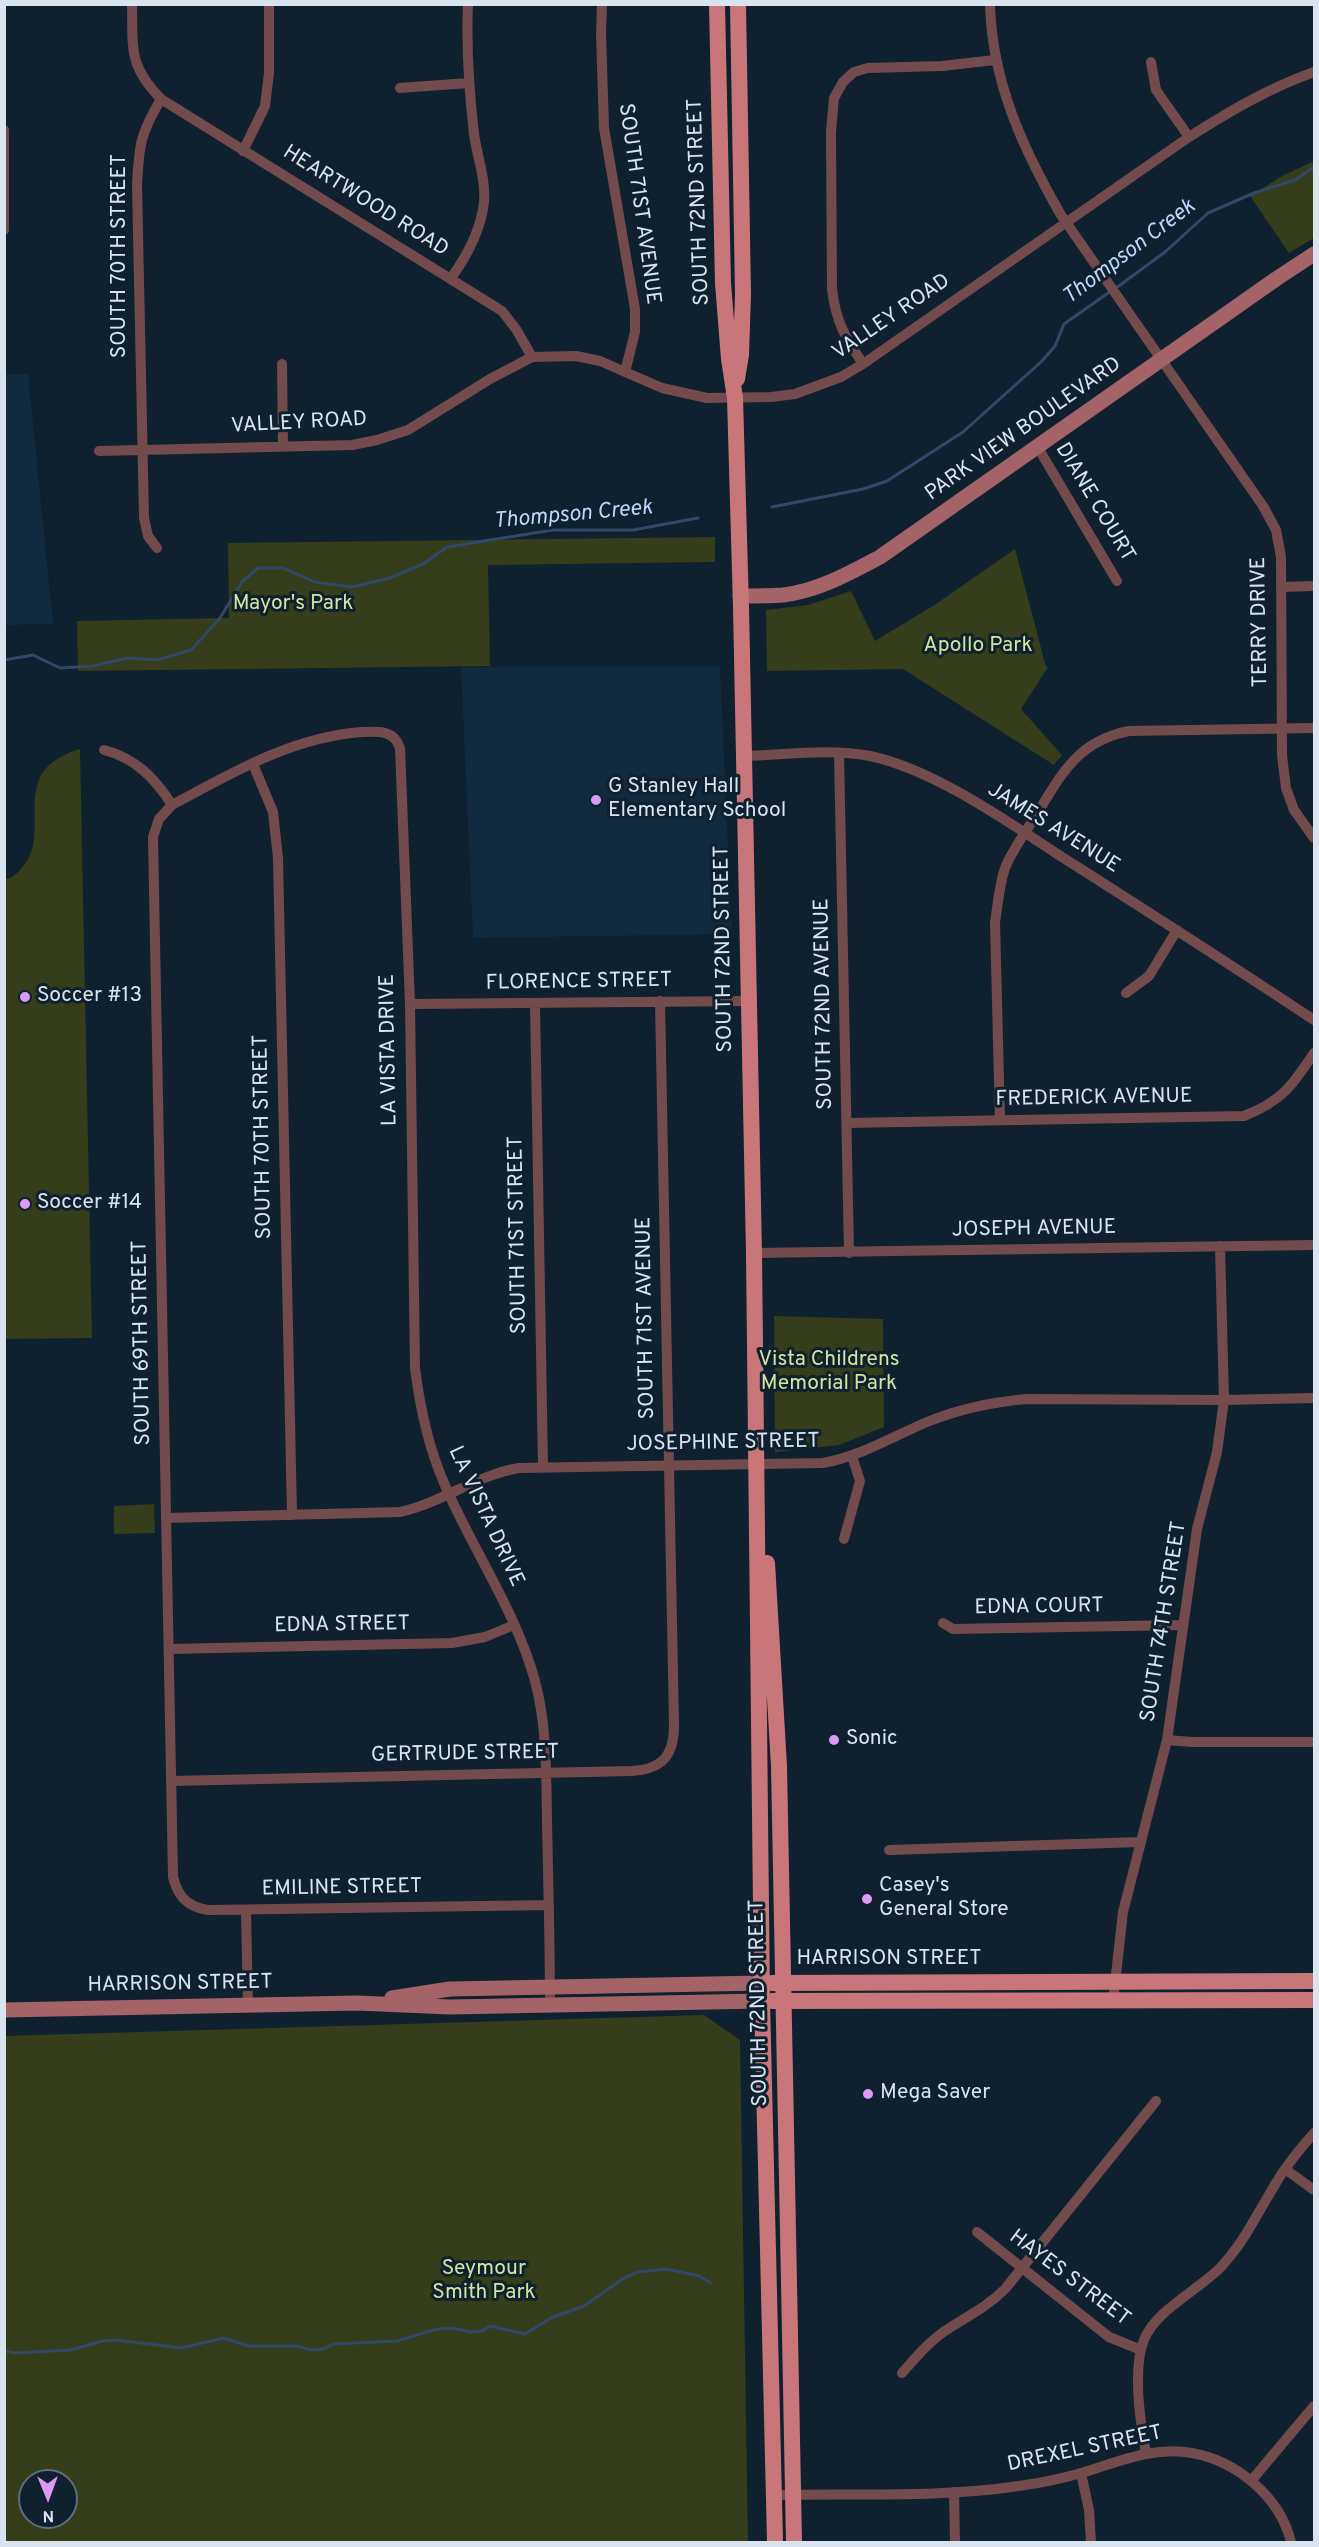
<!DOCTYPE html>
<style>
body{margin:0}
#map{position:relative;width:1319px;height:2547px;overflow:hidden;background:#0f202f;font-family:Overpass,sans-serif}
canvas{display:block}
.frame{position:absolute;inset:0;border:6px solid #d9e4ee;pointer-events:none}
.north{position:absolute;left:18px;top:2469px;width:60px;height:60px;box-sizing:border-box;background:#0f202f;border:2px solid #606e7b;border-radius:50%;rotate:179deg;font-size:16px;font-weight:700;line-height:24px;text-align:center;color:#d9e4ee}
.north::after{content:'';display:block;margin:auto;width:21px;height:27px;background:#da9af6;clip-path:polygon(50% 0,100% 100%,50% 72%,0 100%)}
</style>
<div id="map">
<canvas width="1319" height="2547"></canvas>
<div class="frame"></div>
<div class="north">N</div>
</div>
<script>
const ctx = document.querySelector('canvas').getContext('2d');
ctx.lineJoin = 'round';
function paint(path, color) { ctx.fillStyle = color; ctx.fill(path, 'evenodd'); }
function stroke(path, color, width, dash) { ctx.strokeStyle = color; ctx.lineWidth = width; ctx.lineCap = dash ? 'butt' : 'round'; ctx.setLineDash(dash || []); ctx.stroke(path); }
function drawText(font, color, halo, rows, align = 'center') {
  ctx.font = font + ' Overpass,sans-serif'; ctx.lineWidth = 6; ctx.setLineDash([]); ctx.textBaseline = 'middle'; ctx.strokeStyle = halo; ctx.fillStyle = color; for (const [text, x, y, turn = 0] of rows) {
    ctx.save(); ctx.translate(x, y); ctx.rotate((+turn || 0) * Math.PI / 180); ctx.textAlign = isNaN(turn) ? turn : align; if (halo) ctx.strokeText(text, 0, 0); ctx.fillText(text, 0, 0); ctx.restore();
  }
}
const built = new Path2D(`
 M5,374H28L53,624L5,625Z
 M720,666L732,934L473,938L461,667Z`);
const green = new Path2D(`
 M1314,161V238L1289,253L1250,196L1282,176Z
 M715,537V562L488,565L490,666L78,671L77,621L229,618L228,543Z
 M1015,549L1046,667H1048L1021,709L1062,755L1054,765L903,669L767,671L766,610L808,605L851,591L875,641L936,604Z
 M80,749L92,1338L5,1339V879C11,879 15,875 20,870C57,834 2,772 80,749Z
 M774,1316L883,1319L884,1427L839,1445L775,1452Z
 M154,1504L155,1533L114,1534V1506Z
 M704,2015L740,2040L748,2542H5V2036ZM30,2481H66V2517H30Z`);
const stream = new Path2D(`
 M1116,288L1165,252L1208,213L1254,193L1295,180L1314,167
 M772,507L863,489L887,481L963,432L1042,361L1055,346L1064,324L1111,291
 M4,660L33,655L60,668L93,666L128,658L157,660L191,650L220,618L242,582L258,568H283L315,582L352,587L390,578L423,564L447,547L553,530H633L698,518
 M4,2351L17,2353L70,2350L103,2341L116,2340L181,2348L224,2338L248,2346H297L311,2350L323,2349L333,2344L397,2341L437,2329L452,2328L471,2332L482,2331L490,2326L525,2334L551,2318L584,2306L624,2278L638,2272L667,2269L699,2276L711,2283`);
const street = new Path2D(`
 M132,4C133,49 128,65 161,99L502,311L516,329L532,357
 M602,4L601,34L604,128L635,309V332L625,372
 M990,4C992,82 1023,149 1061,215L1263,506L1276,530L1281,557L1282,755L1286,788L1294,810L1314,838
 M1151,62L1156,90L1189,137
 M400,88L468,83
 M4,130V230
 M243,151L265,106L269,73V4
 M451,278C467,256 481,230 484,202C486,179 477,156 474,134C469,90 466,48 468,4
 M282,364L283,447
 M863,364C845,336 836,323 832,289L831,132L834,98L843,82L854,72L868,68L942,66L995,60
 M1037,446L1117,581
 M99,451L352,445L377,440L408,430L490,379L532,357L576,356L600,361L662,388L707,398L771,397L795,394L841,377L863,364L1189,137C1230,111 1269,88 1314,72
 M157,548L148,536L144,518L137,185C139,146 140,134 161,99
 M1283,587L1314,586
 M104,750C135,758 155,778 172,805
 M839,753L849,1253
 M743,756C784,755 829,748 870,756C933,769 1008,822 1062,857C1147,911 1231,965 1314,1020
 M253,764L273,812L278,858L292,1515
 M1126,993L1149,976L1177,930
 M535,1003L543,1467
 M410,1004L748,1001
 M1000,1120L995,922C998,905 999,885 1005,868C1012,850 1025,833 1035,817C1061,775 1077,741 1129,731L1314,728
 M847,1123L1244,1116C1282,1101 1292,1086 1314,1053
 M754,1253L1314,1245
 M166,1518L400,1512C442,1503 476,1475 519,1468L823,1463C861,1456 892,1437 927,1422C959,1409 992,1402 1027,1399L1224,1400L1314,1398
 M844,1539L860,1481L852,1456
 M943,1623L953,1629L1182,1625
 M169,1649L452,1643L485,1637L514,1625
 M1167,1740L1192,1742H1314
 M171,1781L632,1771C663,1769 674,1755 674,1725L660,1001
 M889,1850L1141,1842
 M549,1905L208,1910C188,1907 178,1897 173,1877L153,837L159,819L172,805C232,773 292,737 362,732C378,731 394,730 400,748L410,1004L415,1368C420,1408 428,1446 444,1483C472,1549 516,1611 535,1681C547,1725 546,1772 547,1817C548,1880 550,1942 550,2004
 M246,1910L248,2007
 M1113,2001L1123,1912L1167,1740L1197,1529L1217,1452L1224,1400L1220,1246
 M1285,2169L1314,2190
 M977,2232L1109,2337L1141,2350
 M902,2373C917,2356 931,2339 951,2327C970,2315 988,2306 1005,2289L1156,2101
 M1146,2453C1140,2421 1132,2370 1144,2340C1155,2311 1198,2290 1220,2268C1243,2244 1256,2216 1273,2188C1284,2168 1299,2150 1314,2133
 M1081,2473L1089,2510L1091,2542
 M1251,2481L1314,2406
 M954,2492L955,2542
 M773,2495C855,2493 938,2498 1019,2486C1040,2483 1061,2479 1081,2473C1118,2462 1153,2446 1192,2453C1237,2461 1280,2497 1291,2542`);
const secondary = new Path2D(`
 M740,596C755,596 769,596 783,595C818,591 850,573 880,557L1276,279L1314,254
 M392,1998L450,1989L761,1983
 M4,2010L357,2003L450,2007L762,2001`);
const primary = new Path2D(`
 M717,4L723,283L729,359L735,398L741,607L754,1253L762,2001L775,2542
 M737,379L741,355L743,294L738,4
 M767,1563L779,1766L794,2542
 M772,1983L1314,1981
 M772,2001L1314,2000`);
const markers = [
 [596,800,6,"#da9af6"],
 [25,997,6,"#da9af6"],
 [25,1204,6,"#da9af6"],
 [834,1740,6,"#da9af6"],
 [867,1899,6,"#da9af6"],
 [868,2094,6,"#da9af6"]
];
const streetNames = [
 ["HEARTWOOD ROAD",365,202,32],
 ["SOUTH 72ND STREET",700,202,-92],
 ["SOUTH 71ST AVENUE",638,204,82],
 ["SOUTH 70TH STREET",121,256,-90],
 ["VALLEY ROAD",892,318,-34],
 ["VALLEY ROAD",299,424,-3],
 ["PARK VIEW BOULEVARD",1024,430,-35],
 ["DIANE COURT",1094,503,59],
 ["TERRY DRIVE",1261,622,-91],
 ["JAMES AVENUE",1053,829,32],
 ["SOUTH 72ND STREET",725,949,-91],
 ["FLORENCE STREET",579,983,-1],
 ["SOUTH 72ND AVENUE",825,1004,-91],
 ["LA VISTA DRIVE",390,1050,-91],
 ["FREDERICK AVENUE",1094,1099,-1],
 ["SOUTH 70TH STREET",264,1137,-91],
 ["JOSEPH AVENUE",1034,1230,-1],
 ["SOUTH 71ST STREET",519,1235,-91],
 ["SOUTH 71ST AVENUE",647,1318,-91],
 ["SOUTH 69TH STREET",143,1343,-91],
 ["JOSEPHINE STREET",723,1444,-1],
 ["LA VISTA DRIVE",485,1517,65],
 ["EDNA COURT",1039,1608,-1],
 ["SOUTH 74TH STREET",1165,1622,-81],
 ["EDNA STREET",342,1626,-1],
 ["GERTRUDE STREET",465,1755,-1],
 ["EMILINE STREET",342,1889,-1],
 ["HARRISON STREET",889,1960],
 ["HARRISON STREET",180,1985,-1],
 ["SOUTH 72ND STREET",760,2003,-91],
 ["HAYES STREET",1069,2279,37],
 ["DREXEL STREET",1085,2450,-12]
];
const parkNames = [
 ["Mayor's Park",293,605],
 ["Apollo Park",978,647],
 ["Vista Childrens",829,1361],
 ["Memorial Park",829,1385],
 ["Seymour",484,2270],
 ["Smith Park",484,2294]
];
const poiNames = [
 ["G Stanley Hall",608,788],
 ["Elementary School",608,812],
 ["Soccer #13",37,997],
 ["Soccer #14",37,1204],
 ["Sonic",846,1740],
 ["Casey's",879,1887],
 ["General Store",879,1911],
 ["Mega Saver",880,2094]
];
const waterNames = [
 ["Thompson Creek",1130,253,-37],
 ["Thompson Creek",573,516,-5]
];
paint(built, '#122a3d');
paint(green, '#353d1a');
stroke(stream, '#314869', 3);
stroke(street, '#744b4d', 10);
stroke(secondary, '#a46367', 15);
stroke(primary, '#c9767a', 16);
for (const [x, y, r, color] of markers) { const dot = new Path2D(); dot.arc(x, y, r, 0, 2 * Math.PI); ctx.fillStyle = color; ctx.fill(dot); stroke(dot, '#0f202f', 2); }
drawText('21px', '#d9e4ee', '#0f202f', streetNames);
drawText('21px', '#d2e5a0', '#0f202f', parkNames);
drawText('21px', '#d9e4ee', '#0f202f', poiNames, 'left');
drawText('italic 22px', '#bdd7f9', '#0f202f', waterNames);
</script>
